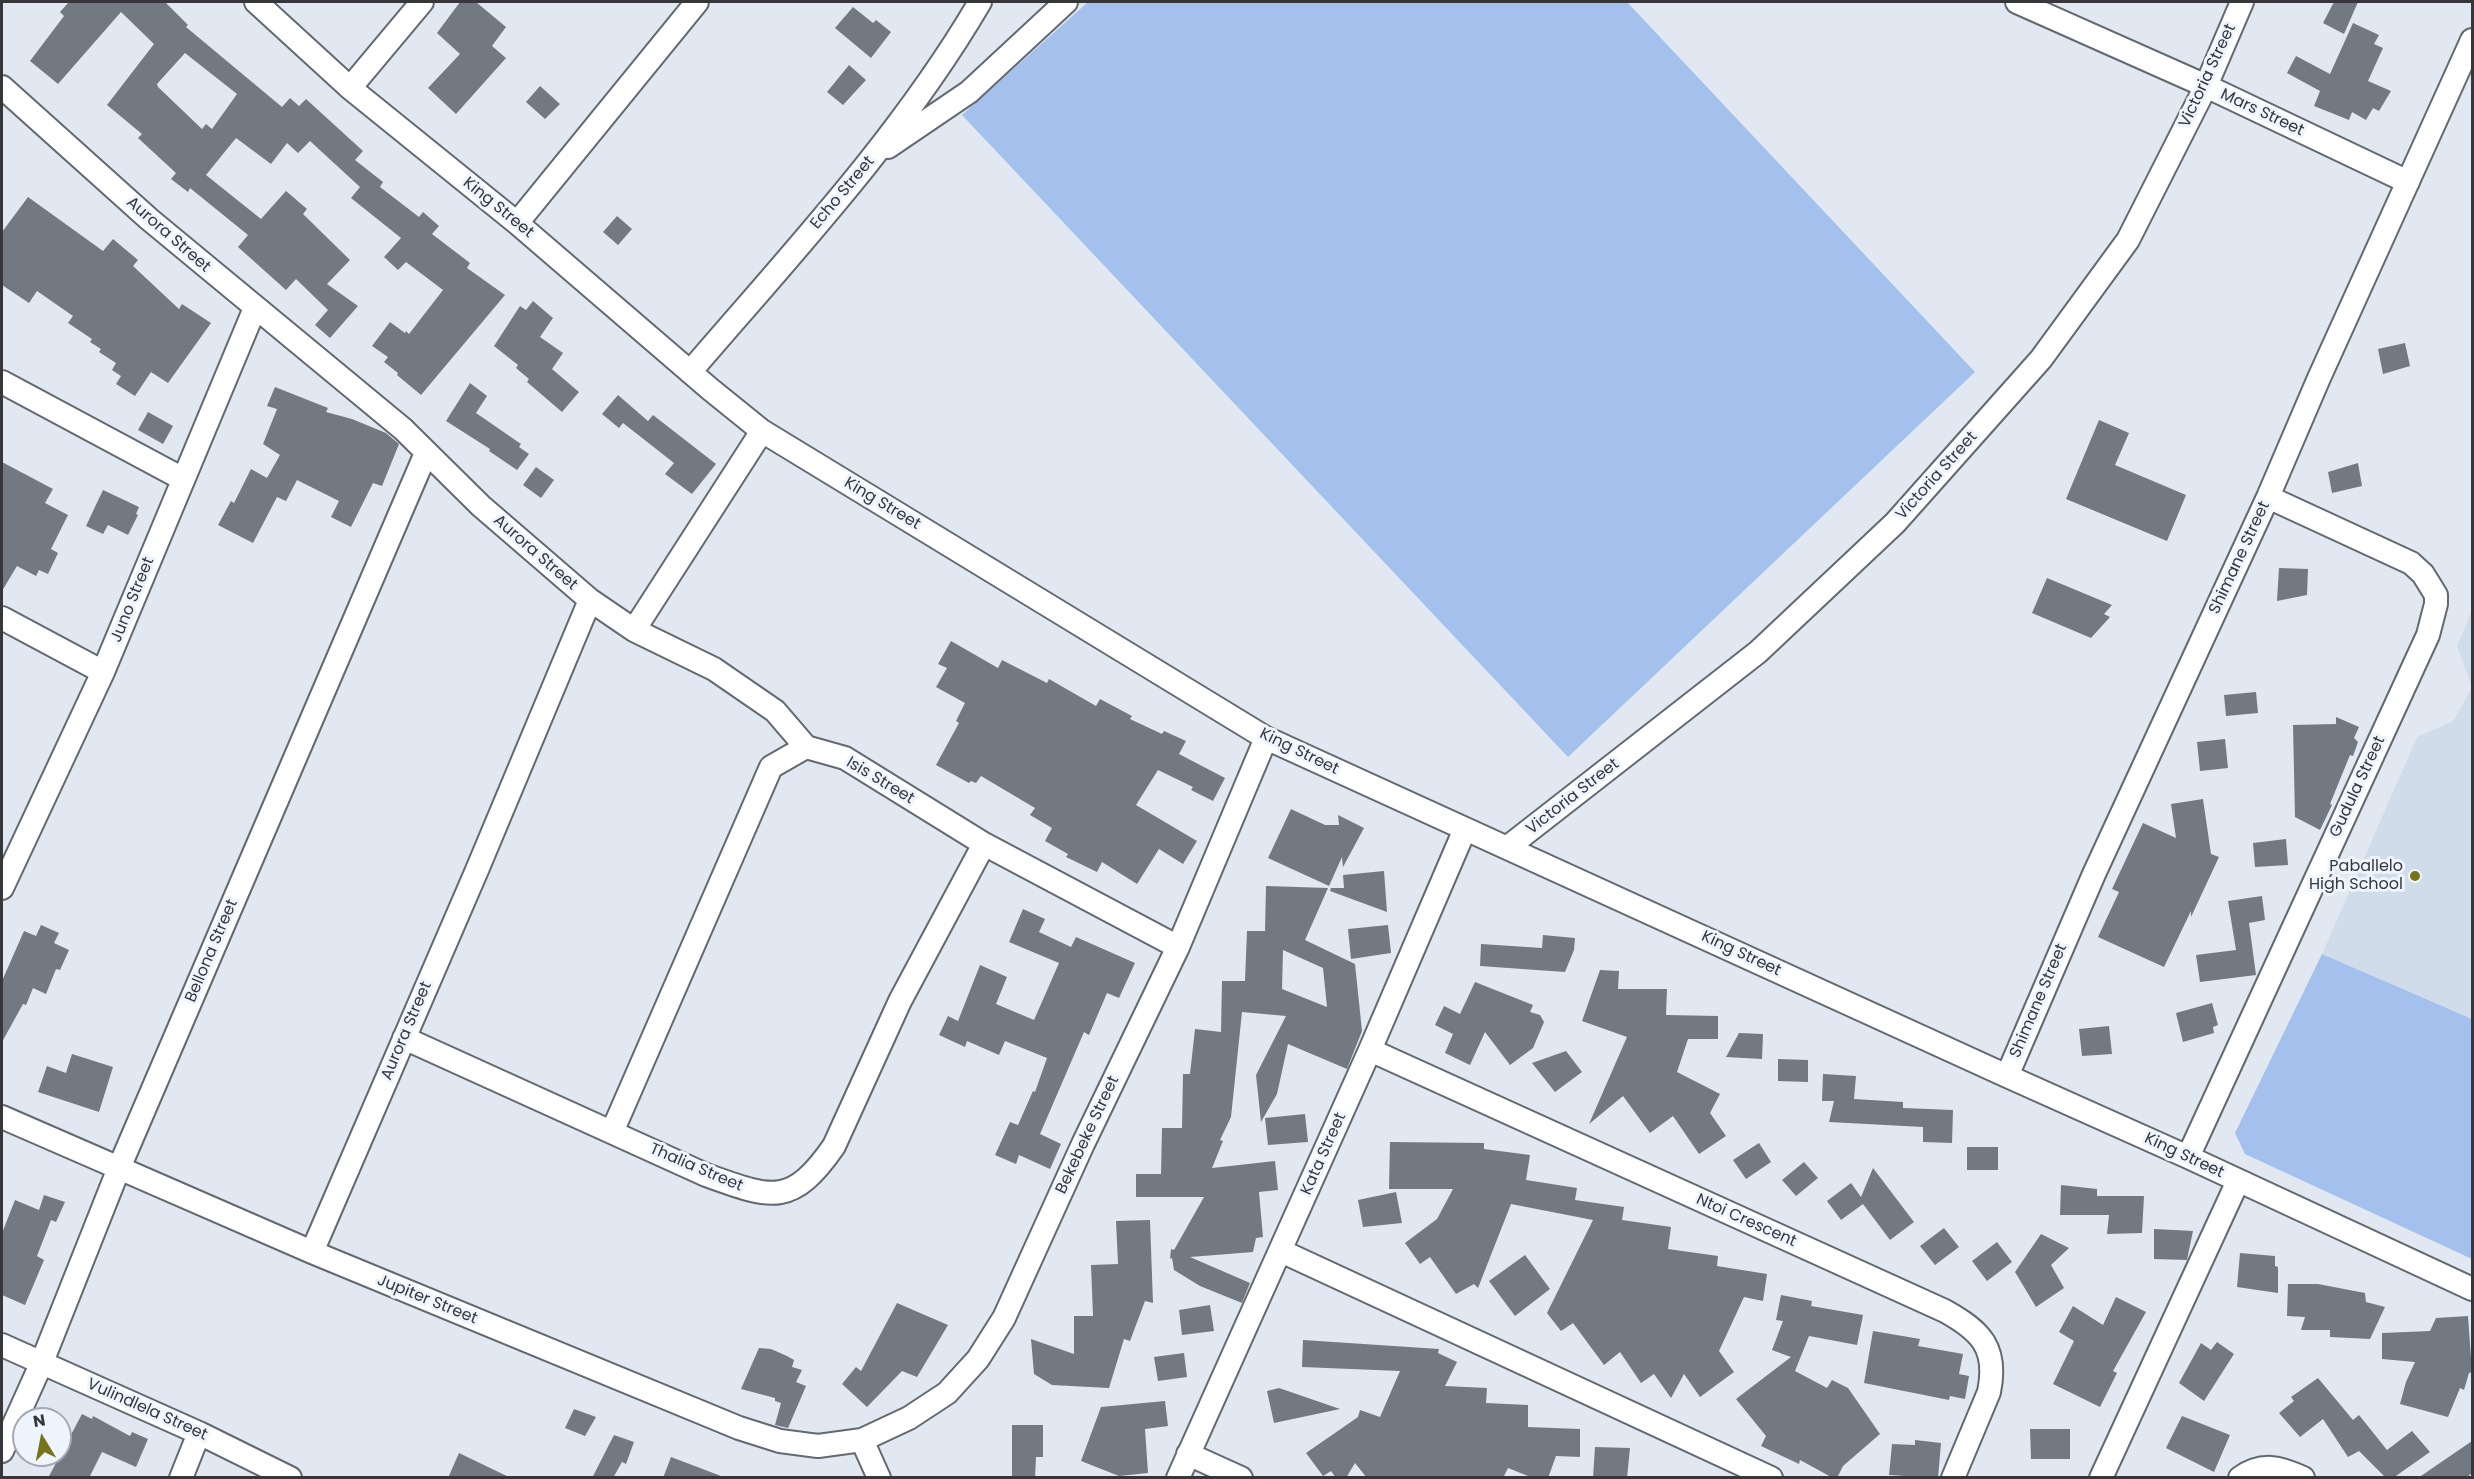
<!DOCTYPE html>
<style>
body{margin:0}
#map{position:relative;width:2474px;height:1479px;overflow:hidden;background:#e1e8f1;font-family:Poppins,sans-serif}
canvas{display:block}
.frame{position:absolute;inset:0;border:3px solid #35373b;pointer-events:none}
.north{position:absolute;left:12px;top:1407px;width:60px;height:60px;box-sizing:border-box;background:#eff5ff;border:2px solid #a5a9b1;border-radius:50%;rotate:350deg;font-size:16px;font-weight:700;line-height:24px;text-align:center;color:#35373b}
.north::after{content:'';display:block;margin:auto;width:21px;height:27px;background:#777418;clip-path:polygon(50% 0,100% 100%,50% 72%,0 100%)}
</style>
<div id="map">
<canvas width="2474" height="1479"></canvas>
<div class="frame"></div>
<div class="north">N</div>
</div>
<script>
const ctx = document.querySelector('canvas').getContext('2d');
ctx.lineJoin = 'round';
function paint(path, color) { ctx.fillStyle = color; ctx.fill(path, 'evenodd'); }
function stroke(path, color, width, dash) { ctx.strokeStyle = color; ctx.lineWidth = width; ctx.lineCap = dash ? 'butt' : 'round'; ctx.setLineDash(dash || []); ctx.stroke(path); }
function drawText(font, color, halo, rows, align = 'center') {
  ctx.font = font + ' Poppins,sans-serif'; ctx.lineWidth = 6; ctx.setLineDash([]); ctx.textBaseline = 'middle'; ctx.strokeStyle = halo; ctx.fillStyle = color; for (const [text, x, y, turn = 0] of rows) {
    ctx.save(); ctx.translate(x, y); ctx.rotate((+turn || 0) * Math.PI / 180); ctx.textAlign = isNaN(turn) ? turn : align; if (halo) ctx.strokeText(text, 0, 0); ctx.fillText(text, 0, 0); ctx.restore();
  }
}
const built = new Path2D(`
 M2472,610V687L2457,646Z
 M2472,688V1019L2322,954L2417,737L2453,721Z`);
const green = new Path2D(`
 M1088,2H1627L1975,372L1568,757L962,115Z
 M2322,954L2472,1019V1259L2245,1154L2235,1133Z`);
const building = new Path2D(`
 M69,2H165L188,25L186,27L282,107L290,98L299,106L306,99L363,151L355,160L383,182L380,187L419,217L423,212L439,226L432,234L470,263L467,268L505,295L421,395L397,375L398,373L384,362L388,357L372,346L390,322L405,333L406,331L409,334L443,290L406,262L398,270L384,257L401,238L351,198L360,187L310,141L298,153L287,143L271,164L236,138L206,175L261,219L286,191L307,209L303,214L350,260L327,284L358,306L330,338L315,325L328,310L296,279L286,290L238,247L248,235L190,188L188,192L171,179L176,173L138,138L142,134L107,105L154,44L121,12L58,84L30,61L64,16L60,12ZM185,53L237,94L212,129L206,124L202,129L158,87L157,84Z
 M460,2H476L506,27L492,46L506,58L456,114L428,88L460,54L437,33Z
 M2334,2H2358L2344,34L2323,23Z
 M853,7L873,23L876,20L891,32L871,58L835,28Z
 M2353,23L2379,35L2374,44L2383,48L2368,81L2391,91L2379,111L2373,108L2366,120L2352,112L2349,120L2314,106L2320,91L2287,73L2296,56L2330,74Z
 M849,65L866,80L843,105L827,92Z
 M540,86L560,104L545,119L526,102Z
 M28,197L103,251L113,239L138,260L133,266L179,309L182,304L211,323L168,383L151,372L135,396L116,384L121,376L112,370L116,363L99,352L101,349L90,342L92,339L68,323L73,316L37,291L29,303L2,285V232Z
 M617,216L632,229L618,245L603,232Z
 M533,301L553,318L540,337L563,353L552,369L579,392L562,412L527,382L529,379L516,368L518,365L494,346L520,306L526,310Z
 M2405,343L2410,366L2383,374L2378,349Z
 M470,383L487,396L476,413L521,444L519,447L529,454L517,470L489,451L490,449L446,421Z
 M275,387L328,408L326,412L352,419L386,433L399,444L382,486L373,483L351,527L331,517L339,501L297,480L286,501L277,497L253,543L218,525L231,501L234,503L251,469L267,478L280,455L263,444L277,409L267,406Z
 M618,395L648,421L653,415L716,464L692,494L665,474L674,463L623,423L619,428L602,414Z
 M148,412L173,426L163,444L138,430Z
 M2099,420L2129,433L2115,465L2186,495L2167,541L2066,499Z
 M2,462L53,489L45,503L68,515L51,549L58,553L48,574L39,570L36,576L17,566L2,591Z
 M2358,463L2362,486L2332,493L2328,472Z
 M536,467L554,480L541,498L523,485Z
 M103,490L139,507L136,514L138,515L128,535L108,525L103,534L86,526Z
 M2279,568L2308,569L2307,595L2277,601Z
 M2047,578L2112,605L2104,614L2110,617L2091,638L2032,613Z
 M951,641L998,668L1002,660L1047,683L1049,679L1096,706L1100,699L1132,716L1130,719L1162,734L1164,731L1186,741L1179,754L1225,778L1213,801L1191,790L1193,787L1158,770L1136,805L1197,841L1183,864L1159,849L1137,884L1102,862L1097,872L1066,857L1068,854L1045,841L1052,828L1030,815L1035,808L981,776L976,783L971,781L969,783L936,765L959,723L956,721L965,703L936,687L947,668L938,664Z
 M2256,692L2258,713L2226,716L2224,695Z
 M2336,717L2359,727L2354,738L2358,742L2353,756L2350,755L2330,804L2332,805L2320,830L2295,817L2293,725L2336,724Z
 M2225,739L2228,768L2200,771L2197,742Z
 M2203,799L2211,854L2219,857L2191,917V911L2164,967L2098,937L2119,892L2112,889L2143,823L2176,838L2171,804Z
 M1291,809L1325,825H1339L1338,815L1364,828L1343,867L1342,857L1329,886L1268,858Z
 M2286,839L2288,865L2255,867L2253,843Z
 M1384,871L1387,912L1330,891L1331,888H1344L1343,875Z
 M1266,886L1328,888L1305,940L1355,964L1362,1031L1347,1069L1288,1044L1277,1094L1261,1122L1256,1075L1286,1016L1242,1012L1231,1117L1220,1140L1223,1141L1212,1168L1275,1161L1278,1190L1259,1192L1263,1237L1256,1238L1253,1252L1190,1257L1250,1283L1242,1303L1200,1286L1174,1270L1172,1258L1170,1259L1171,1249L1174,1250L1204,1197H1136V1174H1161L1162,1128H1182L1183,1074H1190L1195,1029L1221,1032L1222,981H1245L1247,931H1265ZM1283,950L1323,968L1327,1007L1282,989Z
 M2262,896L2265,920L2249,923L2256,975L2200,982L2196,955L2236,950L2228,901Z
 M1023,909L1045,919L1039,932L1071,947L1076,937L1135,963L1119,998L1107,993L1089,1035L1084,1032L1040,1134L1061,1144L1050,1169L1019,1155L1016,1164L995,1155L1010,1122L1018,1125L1033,1091L1035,1092L1047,1058L1005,1041L999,1055L967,1041L965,1047L939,1035L948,1016L958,1021L980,965L1007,977L996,1004L1034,1020L1059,963L1009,942Z
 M41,925L59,933L54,943L69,950L60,970L56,969L46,994L33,988L26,1005L23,1004L2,1042V981L24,931L36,936Z
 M1388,925L1391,953L1351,959L1348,929Z
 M1543,935L1575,938L1574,950L1565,972L1480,966L1481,944L1542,948Z
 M1600,970L1619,971L1618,989H1667L1666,1015L1718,1016V1039H1688L1677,1072L1720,1094L1710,1113L1726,1136L1699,1154L1673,1116L1650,1133L1623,1096L1589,1124L1627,1037L1582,1021Z
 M1475,982L1533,1005L1530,1012L1540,1015L1544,1022L1533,1048L1510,1065L1485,1032L1470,1065L1445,1053L1453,1034L1435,1025L1444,1006L1460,1014Z
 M2212,1003L2218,1025L2213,1027L2214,1033L2183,1042L2176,1013Z
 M2109,1026L2112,1054L2082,1056L2079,1029Z
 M1739,1033L1763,1034L1762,1059L1726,1057Z
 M1566,1051L1582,1072L1555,1092L1532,1063Z
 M72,1054L113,1067L99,1112L38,1092L47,1066L66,1073Z
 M1778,1059L1808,1060V1082L1778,1081Z
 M1823,1074L1856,1076L1854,1099L1903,1102V1108L1953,1110L1952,1143L1923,1142V1127L1829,1122L1834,1101H1822Z
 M1305,1114L1308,1142L1268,1145L1265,1118Z
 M1390,1142L1484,1143V1149L1530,1155L1526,1180L1577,1188L1575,1200L1624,1207L1622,1220L1671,1227L1668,1249L1718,1256L1717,1266L1767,1274L1763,1301L1744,1297L1719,1351L1734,1372L1700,1397L1684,1374L1671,1398L1654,1374L1641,1383L1620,1352L1604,1365L1573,1323L1561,1331L1547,1313L1593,1220L1511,1204L1478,1288L1474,1284L1456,1294L1430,1257L1420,1264L1405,1243L1437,1219L1453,1189H1389Z
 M1759,1143L1771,1162L1746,1179L1733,1160Z
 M1967,1147H1998V1170H1967Z
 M1804,1162L1818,1178L1796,1196L1782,1180Z
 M1873,1168L1914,1222L1890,1240L1863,1204L1841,1220L1827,1201L1851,1183L1861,1197Z
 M2061,1185L2097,1189V1196H2144L2142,1233L2107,1234L2109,1215H2060Z
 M1396,1192L1402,1223L1363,1227L1358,1200Z
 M44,1195L65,1202L56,1222L51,1220L37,1256L44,1260L25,1305L2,1295V1233L15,1200L39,1210Z
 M1150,1220L1153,1303L1145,1301L1130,1341L1124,1339L1109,1388L1052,1385L1034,1374L1031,1339L1074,1354V1316H1093L1091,1265L1118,1264L1116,1221Z
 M1944,1228L1959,1247L1935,1265L1920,1246Z
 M2154,1229L2193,1231L2187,1260L2154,1259Z
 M2041,1234L2069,1248L2051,1265L2064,1288L2036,1307L2015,1272Z
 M1997,1242L2012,1262L1987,1281L1972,1261Z
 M2240,1253L2275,1256V1266L2278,1267V1293L2237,1287Z
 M1525,1255L1550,1289L1515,1316L1489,1281Z
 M2288,1284H2318L2365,1293L2366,1302L2385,1307L2370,1339L2330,1337V1330H2301L2305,1317L2287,1316Z
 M1781,1295L1812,1301L1811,1306L1863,1315L1857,1345L1809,1336L1795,1371L1827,1388L1832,1380L1848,1388L1880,1434L1843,1466L1837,1478H1833L1800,1460L1799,1464L1761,1446L1766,1436L1736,1399L1791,1357L1772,1350L1783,1321L1776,1320Z
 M2116,1297L2146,1312L2113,1371L2117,1373L2100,1407L2053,1384L2074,1341L2059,1332L2073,1306L2103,1325Z
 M897,1303L948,1325L917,1377L902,1371L867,1407L842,1384L856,1367L861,1371Z
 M1210,1305L1214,1331L1182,1335L1179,1310Z
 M2468,1316L2472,1372L2469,1373L2464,1390L2460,1388L2448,1417L2400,1404L2406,1382L2415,1362L2382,1359V1333L2430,1331L2436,1318Z
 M1873,1331L1920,1339L1918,1346L1963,1354L1959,1374L1969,1376L1965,1399L1950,1396L1949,1400L1864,1383Z
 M1303,1340L1439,1349L1438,1353L1457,1362L1445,1386L1487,1388L1486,1403L1528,1405V1427L1580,1429V1457L1556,1456L1548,1478H1533L1508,1468L1503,1478H1367L1355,1463L1346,1478H1336L1331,1471L1323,1476L1306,1453L1358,1417L1360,1410L1380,1417L1400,1371L1302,1367Z
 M2217,1342L2234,1354L2204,1401L2179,1383L2201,1343L2211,1350Z
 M759,1348L771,1349L787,1356L794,1360L792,1367L802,1370L796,1382L806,1386L788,1428L775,1425L781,1403L775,1401V1398L741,1389Z
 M1184,1353L1187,1377L1158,1381L1154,1357Z
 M2318,1378L2353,1420L2359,1415L2387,1450L2412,1431L2430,1452L2393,1478H2386L2359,1451L2348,1457L2323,1419L2300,1437L2279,1413L2294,1401L2291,1397Z
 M1279,1388L1340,1409L1274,1423L1267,1391Z
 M1165,1401L1168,1426L1145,1429L1148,1473L1119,1476L1081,1461L1101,1407Z
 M574,1409L596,1417L585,1436L565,1428Z
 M82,1414L92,1419L93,1416L130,1436L132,1432L148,1439L136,1467L102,1452L89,1478H48Z
 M2182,1416L2230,1435L2214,1472L2166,1448Z
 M1012,1425H1043V1457H1036L1035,1478H1012Z
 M2030,1429H2070V1459H2031Z
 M614,1435L634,1442L626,1464L622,1462L613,1478H592Z
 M1915,1440L1941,1443L1938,1478L1889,1475L1892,1444L1915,1445Z
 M2472,1441V1473L2466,1478H2418Z
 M1595,1447L1630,1448L1627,1478H1593Z
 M459,1453L511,1478H448Z
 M671,1457L721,1476V1478H663Z`);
const street = new Path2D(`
 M256,2L350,88L517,223L710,389L762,431L1266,738L2007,1076L2188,1157L2472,1289
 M2017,2L2206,86L2408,182
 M2,87L149,219L403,429L481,506L590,600L477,870L312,1252
 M350,88L422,2
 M888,147L969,92L1066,2
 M517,223L697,2
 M690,372C792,253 901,137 980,2
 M2,382L183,479
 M590,600L634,630L714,669L775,711L806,747
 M2,618L103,672
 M634,630L762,431
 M1508,847L1758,652L1895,523L2041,359L2128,240L2206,86L2242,2
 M2,888L103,672L255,308
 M404,1038L706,1175C771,1198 791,1208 834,1146L900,1001L984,844
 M1370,1050L1945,1311C1981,1331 1998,1348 1989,1392L1953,1478
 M2007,1076L2094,874L2268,497L2319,378L2472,40
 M2,1117L312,1252L739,1428L780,1441L818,1446L862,1440L909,1418L947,1393L978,1359L1004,1318L1083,1144L1178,947L1266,738
 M612,1132L771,767L806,747L845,758L984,844L1178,947
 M2188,1157L2428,635L2436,604V595L2423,574L2411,563L2268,497
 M1281,1251L1771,1478
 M2,1345L199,1433L290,1478
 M862,1440L879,1478
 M2,1451L42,1362L119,1168L426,453
 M1188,1454L1241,1478
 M181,1478L199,1433
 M1178,1478L1370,1050L1465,829
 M2101,1478L2238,1181
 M2240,1478C2262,1462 2280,1467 2303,1478`);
const markers = [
 [2415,876,6,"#777418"]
];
const streetNames = [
 ["Victoria Street",2208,76,-65],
 ["Mars Street",2262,113,25],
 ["Echo Street",843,193,-50],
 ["King Street",498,208,39],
 ["Aurora Street",168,235,41],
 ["Victoria Street",1937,476,-48],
 ["King Street",882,504,31],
 ["Aurora Street",535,553,41],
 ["Shimane Street",2240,558,-65],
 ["Juno Street",133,600,-68],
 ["King Street",1299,752,26],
 ["Isis Street",880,781,31],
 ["Gudula Street",2358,787,-65],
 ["Victoria Street",1573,797,-38],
 ["Bellona Street",212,951,-67],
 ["King Street",1741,954,25],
 ["Shimane Street",2039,1001,-67],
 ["Aurora Street",407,1031,-67],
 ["Bekebeke Street",1088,1135,-65],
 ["Kata Street",1324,1154,-66],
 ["King Street",2184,1156,25],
 ["Thalia Street",696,1168,23],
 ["Ntoi Crescent",1746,1221,24],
 ["Jupiter Street",427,1300,22],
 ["Vulindlela Street",147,1410,24]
];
const poiNames = [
 ["Paballelo",2403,867],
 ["High School",2403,885]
];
paint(built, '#d1dcea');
paint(green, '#a3c1ec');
paint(building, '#737982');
stroke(street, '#636971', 26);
stroke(street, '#fff', 22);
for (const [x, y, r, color] of markers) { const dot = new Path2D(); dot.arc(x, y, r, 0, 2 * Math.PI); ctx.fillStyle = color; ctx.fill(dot); stroke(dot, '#eff5ff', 2); }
drawText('16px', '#35373b', '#eff5ff', streetNames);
drawText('16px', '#35373b', '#eff5ff', poiNames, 'right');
</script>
